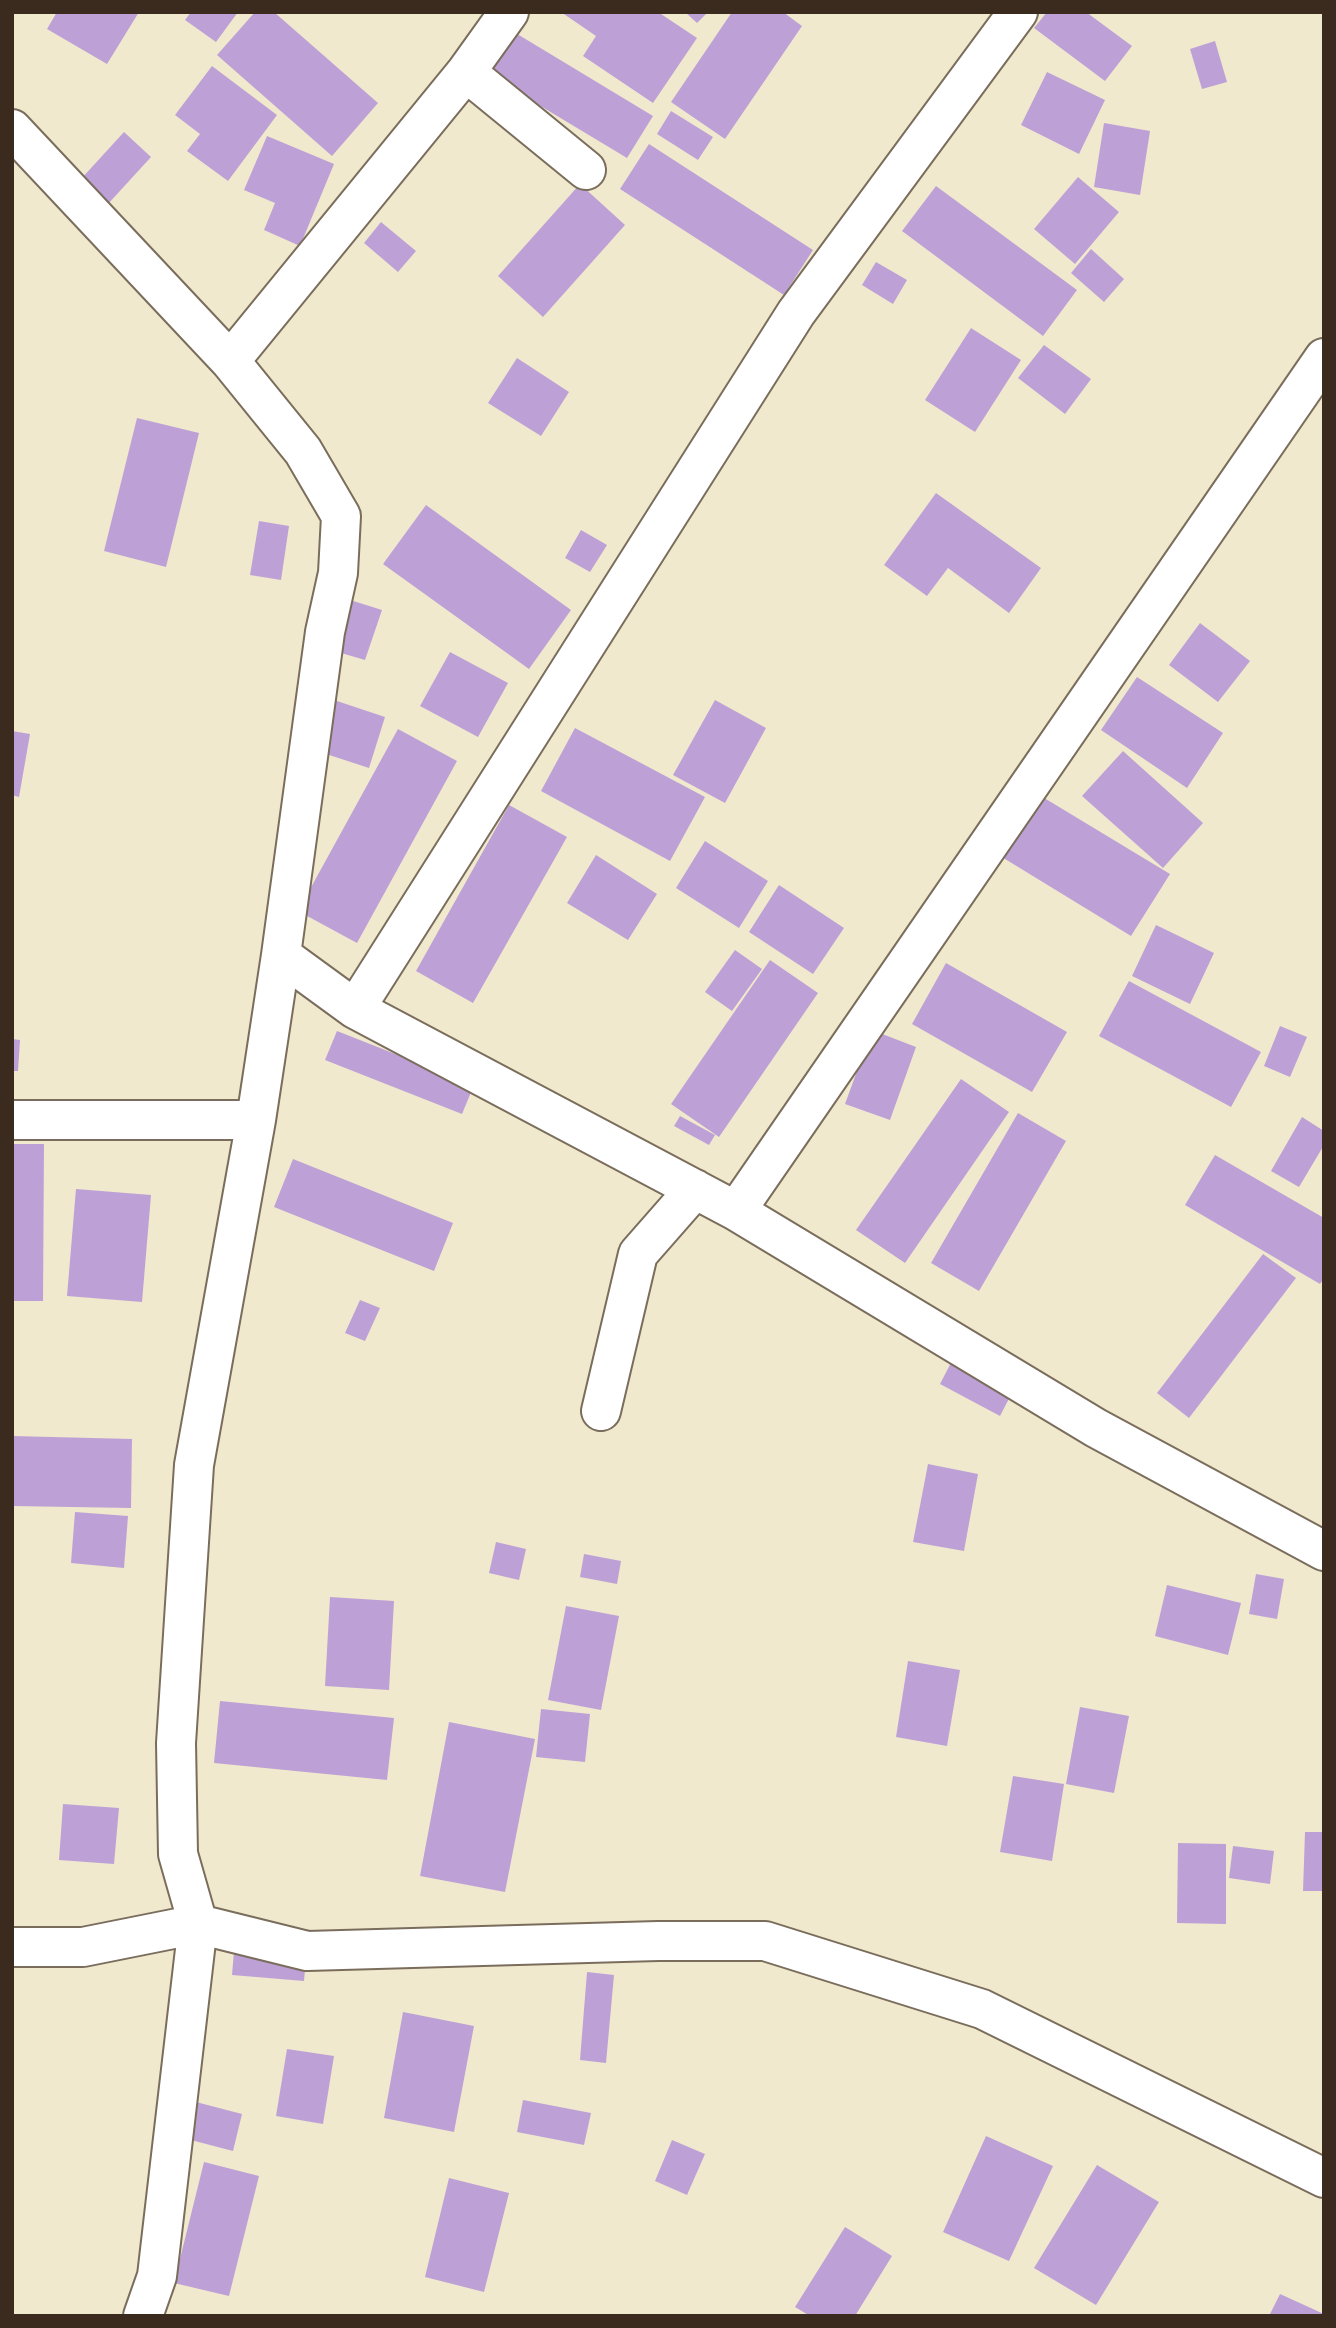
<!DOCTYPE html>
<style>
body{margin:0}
#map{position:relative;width:1336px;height:2328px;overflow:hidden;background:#f0e9ce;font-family:Pangolin,sans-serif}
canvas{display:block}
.frame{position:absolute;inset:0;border:14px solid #3b2a1e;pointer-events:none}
</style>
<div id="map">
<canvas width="1336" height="2328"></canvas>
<div class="frame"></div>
</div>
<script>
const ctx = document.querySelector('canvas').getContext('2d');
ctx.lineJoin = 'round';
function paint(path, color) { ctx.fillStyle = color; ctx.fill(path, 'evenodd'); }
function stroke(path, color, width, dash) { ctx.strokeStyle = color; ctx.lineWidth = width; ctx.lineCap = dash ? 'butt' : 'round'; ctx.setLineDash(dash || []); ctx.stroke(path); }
const building = new Path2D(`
 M57,12H139L107,64L47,29Z
 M191,12H238L216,42L185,20Z
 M255,12H274L378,103L332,156L217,55Z
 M561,12H658L697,38L653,103L583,56L596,36Z
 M685,12H708L697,23Z
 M732,12H783L802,26L725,139L671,102Z
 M1047,12H1086L1132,46L1105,81L1034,28Z
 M504,26L653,116L627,158L479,69Z
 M1215,41L1227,82L1202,89L1190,49Z
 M212,66L277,115L228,181L187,151L200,134L175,115Z
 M1047,72L1105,100L1079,154L1021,125Z
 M671,111L713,137L698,160L657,134Z
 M1104,123L1150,131L1140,195L1094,187Z
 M124,132L151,157L108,204L81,179Z
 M267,136L334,164L300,246L264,230L275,203L244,190Z
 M649,144L813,250L784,295L620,189Z
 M1078,177L1119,212L1075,264L1034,229Z
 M580,184L625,225L543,317L498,276Z
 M936,186L1077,290L1043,336L902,231Z
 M381,222L416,251L398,272L364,243Z
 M1091,249L1124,279L1104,302L1071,273Z
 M876,262L907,280L893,304L862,285Z
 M971,328L1021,360L975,432L925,400Z
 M1044,345L1091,379L1065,414L1018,378Z
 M517,358L569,392L541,436L488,403Z
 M137,418L199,433L166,567L104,551Z
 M936,493L1041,568L1009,613L948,568L927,596L884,565Z
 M426,505L571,610L529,669L383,564Z
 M259,521L289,526L281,580L250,575Z
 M581,530L607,545L590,572L565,558Z
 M347,599L382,610L365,660L331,650Z
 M1200,623L1250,661L1218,702L1169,665Z
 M450,652L508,683L478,737L420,706Z
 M1137,677L1223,733L1187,788L1101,730Z
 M331,699L385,717L369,768L314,750Z
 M715,700L766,728L725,803L673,775Z
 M575,728L705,797L670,861L541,791Z
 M398,729L457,761L357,943L298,911Z
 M12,731L30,734L19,797L12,795Z
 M1123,751L1203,823L1163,868L1082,796Z
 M1031,790L1170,874L1131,936L992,851Z
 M509,805L567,837L473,1003L416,971Z
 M705,841L768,881L739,928L676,888Z
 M596,855L657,894L628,940L567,903Z
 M779,885L844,928L813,974L749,932Z
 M1156,925L1214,953L1190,1004L1132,976Z
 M735,950L762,969L732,1011L705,992Z
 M770,960L818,993L719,1137L671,1104Z
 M946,963L1067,1032L1032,1092L912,1024Z
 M1129,981L1261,1052L1231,1107L1099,1036Z
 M1280,1026L1307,1037L1290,1077L1264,1066Z
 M872,1030L916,1047L890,1120L845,1104Z
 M337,1031L474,1085L462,1114L325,1060Z
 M12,1039L20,1040L18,1071H12Z
 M961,1079L1009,1112L905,1263L856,1230Z
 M1018,1113L1066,1141L979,1291L931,1263Z
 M680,1116L715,1135L709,1145L674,1126Z
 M1302,1117L1324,1131V1145L1299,1187L1271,1171Z
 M12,1144H44L43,1301H12Z
 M1215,1155L1324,1218V1278L1320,1284L1185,1205Z
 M293,1159L453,1223L434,1271L274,1207Z
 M76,1189L151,1195L142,1302L67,1296Z
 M1263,1254L1296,1278L1189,1418L1157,1393Z
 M360,1300L380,1308L365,1341L345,1333Z
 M955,1355L1015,1387L1000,1416L940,1384Z
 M12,1436L132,1439L131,1508L12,1506Z
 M928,1464L978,1474L964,1551L913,1542Z
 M75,1512L128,1516L124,1568L71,1563Z
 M496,1542L526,1549L519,1580L489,1573Z
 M584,1554L621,1561L617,1584L580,1577Z
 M1256,1574L1284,1579L1277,1619L1249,1614Z
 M1167,1585L1241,1603L1228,1655L1155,1636Z
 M330,1597L394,1601L389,1690L325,1686Z
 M566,1606L619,1616L601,1710L548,1700Z
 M908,1661L960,1670L947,1746L896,1737Z
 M220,1701L394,1718L387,1780L214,1763Z
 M1080,1707L1129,1716L1114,1793L1066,1784Z
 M541,1709L590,1714L585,1762L536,1757Z
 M449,1722L535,1739L505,1892L420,1876Z
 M1013,1776L1064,1784L1052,1861L1000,1852Z
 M63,1804L119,1808L114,1864L59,1860Z
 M1305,1832H1324V1891H1303Z
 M1178,1843L1226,1844V1924L1177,1923Z
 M1233,1846L1274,1851L1270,1884L1229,1878Z
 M234,1951L306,1957L304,1981L232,1975Z
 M587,1972L614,1975L606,2063L580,2060Z
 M403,2012L474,2026L454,2132L384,2118Z
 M287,2049L334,2056L323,2124L276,2116Z
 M523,2100L591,2113L584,2145L517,2132Z
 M196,2102L242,2114L233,2151L187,2139Z
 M986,2136L1053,2166L1009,2261L943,2232Z
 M672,2140L705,2154L687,2195L655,2181Z
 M204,2162L259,2176L229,2296L174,2283Z
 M1097,2165L1159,2202L1096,2305L1034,2268Z
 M449,2178L509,2193L484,2292L425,2277Z
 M845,2227L892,2256L855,2316H810L795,2307Z
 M1280,2294L1324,2314V2316H1269Z`);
const street = new Path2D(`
 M466,72L586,170
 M12,129L230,361L303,451L341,516L338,573L325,632L281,955L256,1120L194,1465L176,1743L178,1854L198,1924L157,2276L143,2316
 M230,361L466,72L509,12
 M281,955L355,1009L736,1211L1096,1428L1324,1551
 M355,1009L796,313L1018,12
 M12,1120H256
 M736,1211L1324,358
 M601,1411L638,1254L695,1189
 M12,1947H83L198,1924L307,1951L658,1941H765L982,2009L1324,2178`);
paint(building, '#bda1d6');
stroke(street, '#7a6d5c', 42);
stroke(street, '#fff', 38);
</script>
